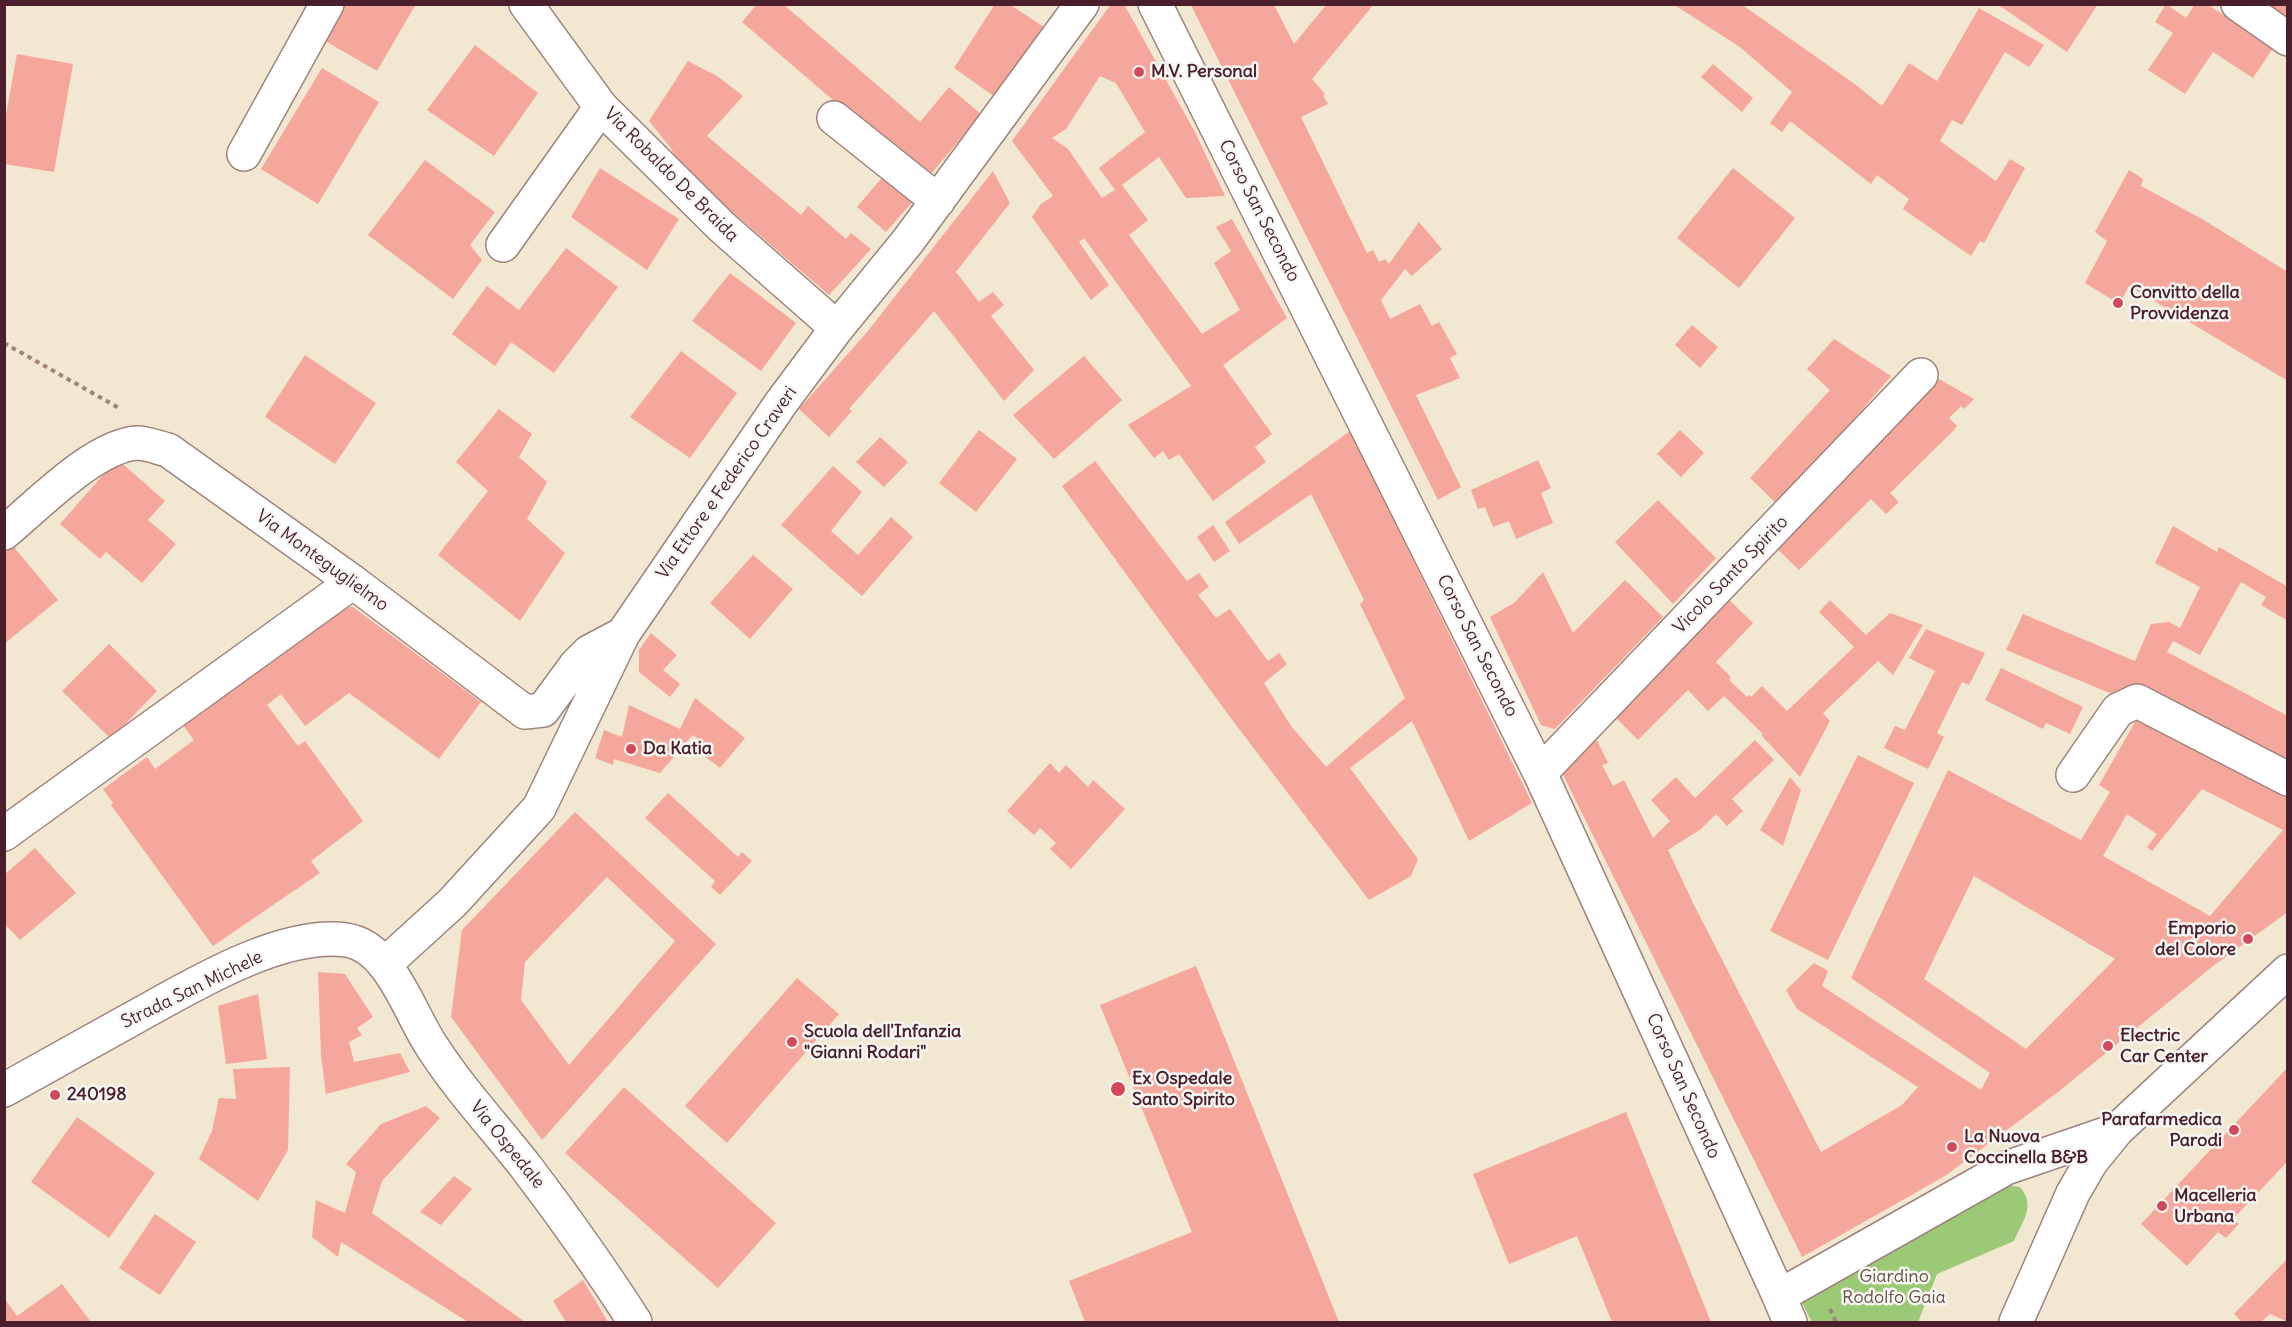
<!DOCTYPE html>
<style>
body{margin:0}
#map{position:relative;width:2292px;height:1327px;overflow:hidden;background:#f2e7d1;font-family:Delius,sans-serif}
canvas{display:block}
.frame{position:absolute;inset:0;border:6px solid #4a1f2b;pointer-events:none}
</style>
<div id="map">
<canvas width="2292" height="1327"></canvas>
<div class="frame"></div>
</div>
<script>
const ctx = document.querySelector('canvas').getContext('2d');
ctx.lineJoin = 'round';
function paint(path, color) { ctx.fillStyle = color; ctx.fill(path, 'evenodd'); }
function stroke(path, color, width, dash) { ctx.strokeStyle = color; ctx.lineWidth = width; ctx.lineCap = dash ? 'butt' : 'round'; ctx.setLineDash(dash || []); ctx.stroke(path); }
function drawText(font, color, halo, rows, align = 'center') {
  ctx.font = font + ' Delius,sans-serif'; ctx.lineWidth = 5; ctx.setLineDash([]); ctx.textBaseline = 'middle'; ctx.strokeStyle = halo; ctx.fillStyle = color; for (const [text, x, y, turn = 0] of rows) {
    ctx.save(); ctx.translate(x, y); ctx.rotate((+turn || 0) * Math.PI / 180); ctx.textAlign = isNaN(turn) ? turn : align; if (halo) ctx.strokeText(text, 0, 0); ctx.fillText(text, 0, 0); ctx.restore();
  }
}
const green = new Path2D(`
 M2006,1185L2020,1187C2036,1206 2023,1220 2014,1241L1937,1274L1918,1322H1812L1800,1299Z`);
const building = new Path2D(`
 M342,4H416L377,71L322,39Z
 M757,4H783L920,122L949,87L981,114L926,180L742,22Z
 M995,4H1009L1044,27L995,97L954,68Z
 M1111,4H1124L1196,134L1225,196L1186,198L1159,157L1122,185L1148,220L1129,235L1202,334L1240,310L1214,263L1231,251L1216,227L1232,219L1287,318L1223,365L1272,434L1255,447L1266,462L1213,501L1179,454L1169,460L1163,451L1154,458L1128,425L1191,386L1084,238L1079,242L1109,285L1091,300L1032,217L1041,204L1053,196L1012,141ZM1100,76L1116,83L1145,132L1099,168L1115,190L1102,198L1068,149L1052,138L1066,129Z
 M1327,4H1374L1312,79L1325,94L1323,96L1328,104L1301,117L1367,253L1373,250L1379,262L1385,259L1389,264L1419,222L1442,249L1412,276L1405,269L1381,300L1390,319L1420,304L1432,326L1439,322L1457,354L1450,358L1460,378L1416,395L1461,487L1438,500L1191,5H1274L1294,44Z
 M1673,4H1741L1856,85L1882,106L1909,63L1937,81L1979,8L2044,45L2029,67L2005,52L1962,125L1952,120L1940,141L1996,181L2010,159L2025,168L1984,243L1980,241L1971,256L1903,209L1909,199L1877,175L1871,184L1790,121L1782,132L1770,123L1792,92L1740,47Z
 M1997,4H2098L2067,52Z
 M2166,4L2186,18L2195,4H2207L2273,48L2253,78L2213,52L2185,94L2148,70L2173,33L2155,22Z
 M2269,4H2288V18Z
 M475,45L538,93L494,156L427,110Z
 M17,54L73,64L54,172L4,164V125Z
 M688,61L717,76L743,96L707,136L801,215L808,206L846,239L851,233L871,249L829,295L730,210L680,164L670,147L649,121Z
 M1713,64L1753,98L1742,112L1701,77Z
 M322,68L379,102L318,204L261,169Z
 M425,160L495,212L470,245L482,260L453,299L368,235Z
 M600,168L679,219L647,270L571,217Z
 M1733,168L1795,218L1739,288L1677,238Z
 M2129,170L2143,179L2141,186L2202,219L2288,272V381L2129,286L2119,304L2085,283L2107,241L2095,232Z
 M993,171L1010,203L956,272L979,302L993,292L1004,305L991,316L1034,370L1004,401L934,311L849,409L852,411L829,437L799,409L868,331Z
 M886,173L915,199L886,232L857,207Z
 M566,248L618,287L554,373L511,342L495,366L452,334L487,286L519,310Z
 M730,273L796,323L761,371L692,321Z
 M1692,325L1718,347L1700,368L1675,345Z
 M1834,339L1891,376L1826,452L1777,504L1750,478L1830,390L1807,369Z
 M681,351L737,393L690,458L630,417Z
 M305,355L376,403L335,464L265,417Z
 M1084,356L1122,400L1054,459L1013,415Z
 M1939,379L1974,399L1964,409L1961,406L1949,418L1957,426L1953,431L1890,493L1899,502L1886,514L1871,499L1799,570L1771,543Z
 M499,409L532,434L519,457L547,482L527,519L565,553L520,621L438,555L488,491L456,462Z
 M979,430L1017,459L976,512L939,483Z
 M1680,430L1704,453L1681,477L1657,454Z
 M1350,431L1532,803L1469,841L1412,721L1350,768L1418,859L1411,876L1369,900L1227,713L1062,486L1095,461L1187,581L1199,573L1209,587L1198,595L1216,618L1230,609L1268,661L1279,653L1287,664L1264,683L1291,726L1326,767L1405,698L1360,604L1364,600L1311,494L1239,544L1225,522Z
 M880,437L908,462L884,487L856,462Z
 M117,459L165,501L148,520L176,544L142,583L106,552L100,559L60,524Z
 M1538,460L1551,488L1541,493L1553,523L1516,539L1509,521L1493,527L1485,507L1478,509L1471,490Z
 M833,466L862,492L831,531L858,555L891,517L913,537L862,596L781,525Z
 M1658,500L1716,558L1673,604L1615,542Z
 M1213,525L1230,551L1214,562L1197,537Z
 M2173,526L2217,552L2219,547L2288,587V621L2261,605L2266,597L2241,582L2200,655L2173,641L2167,652L2288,716V767L2006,650L2023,614L2135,661L2151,624L2169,622L2180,628L2200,587L2155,563Z
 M13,546L58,600L4,644V553Z
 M753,555L793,589L750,639L710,603Z
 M1543,572L1573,633L1625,580L1663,617L1555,729L1541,725L1490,617L1514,603Z
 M1726,597L1753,623L1716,662L1731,677L1729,680L1747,697L1749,695L1751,697L1762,686L1787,711L1854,647L1819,612L1830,600L1866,635L1890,613L1923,625L1893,675L1878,661L1823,713L1830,721L1800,777L1761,735L1763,734L1724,696L1708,711L1688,690L1638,740L1610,712Z
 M353,607L481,702L439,759L349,693L305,726L281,694L267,705L298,746L305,741L363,821L311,861L320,873L213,946L111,805L113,803L103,789L147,757L155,769L194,740L180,721L340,608Z
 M1926,629L1985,653L1969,685L1962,682L1937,733L1944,737L1928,769L1884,748L1895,726L1905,730L1935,671L1909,658Z
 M651,633L677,655L663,670L680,684L670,697L639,672V650Z
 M109,644L157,691L111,739L62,691Z
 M2001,668L2083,707L2070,734L2046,723L2043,729L1985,700Z
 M695,698L745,738L720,768L700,753L706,745L693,735L660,773L614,759L613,765L595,758L604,730L622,737L629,705L680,729Z
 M2139,715L2288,788V912L2213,966L2058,1092L1945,1176L1802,1257L1569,787L1563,774L1574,752L1589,737L1592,743L1597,740L1608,763L1602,765L1613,786L1624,780L1653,838L1670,821L1651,800L1676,777L1695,798L1755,740L1774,760L1732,799L1743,811L1727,826L1716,814L1701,829L1668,850L1695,907L1821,1152L1902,1105L1918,1087L1797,1009L1786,990L1814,963L1828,971L1822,986L1981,1090L1990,1073L1851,978L1948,770L2081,840L2110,792L2099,785ZM2202,789L2283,830L2210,916L2103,856L2127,814L2157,834L2147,847L2152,851ZM1974,876L2115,959L2026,1049L1924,979Z
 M1858,755L1914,783L1828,960L1770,931Z
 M1050,763L1059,773L1066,765L1088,787L1093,780L1125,809L1071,869L1050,849L1056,843L1040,828L1034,835L1007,811Z
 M1790,777L1801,790L1783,846L1760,830Z
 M668,793L738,857L742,852L752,861L720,895L711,887L715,881L645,818Z
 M575,812L716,944L542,1140L451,1017L462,930ZM607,877L675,941L569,1065L521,1000L525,962Z
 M35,848L76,893L20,940L4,923V875Z
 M1196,966L1339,1322H1085L1069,1281L1192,1232L1100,1005Z
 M318,972L345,974L373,1017L357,1028L362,1035L349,1042L354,1062L400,1053L410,1072L326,1094L321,1056Z
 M797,978L839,1014L727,1143L685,1106Z
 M258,994L267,1059L226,1064L218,1006Z
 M290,1067L288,1150L258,1201L199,1159L212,1131L219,1098L236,1099L233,1069Z
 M2288,1067V1161L2233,1219L2239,1224L2226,1238L2218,1232L2187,1266L2141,1224Z
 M624,1087L776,1223L718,1288L565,1153Z
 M426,1106L440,1118L382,1181L372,1213L525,1322H468L341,1242L338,1257L312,1237L316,1200L345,1213L356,1172L346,1164L381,1124Z
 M1626,1112L1711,1322H1612L1577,1236L1509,1264L1473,1174Z
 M77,1117L155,1173L109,1238L31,1182Z
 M454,1176L472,1189L441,1225L420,1212Z
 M155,1214L196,1242L160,1295L119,1268Z
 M2288,1258V1322L2270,1314L2261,1322H2242L2234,1314Z
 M583,1280L608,1322H566L553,1301Z
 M62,1284L91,1322H5V1299L17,1316Z`);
const path = new Path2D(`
 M4,343L119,408
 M1830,1309L1836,1322`);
const minor = new Path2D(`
 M526,4L601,107L722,227L837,328
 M1155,4L1540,773L1779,1296L1790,1322
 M2238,4L2288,39
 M834,118L938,201
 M244,154L327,4
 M503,245L601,107
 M4,533C38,505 94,446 137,443C147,443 159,448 168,450L353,582L525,712L543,710L576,665L589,652L623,634
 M1540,773L1921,375
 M2073,775L2118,710L2137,701L2288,779
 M4,834L353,582
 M385,964L452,903L539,808L623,634L781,403L837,328L908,241L1082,4
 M4,1090C46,1067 87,1044 128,1021C185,990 278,931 346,940C390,946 409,1012 431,1045C459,1089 494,1126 526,1167C564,1217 601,1269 635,1322
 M1779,1296L2006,1168L2117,1130
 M2016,1322L2073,1193L2091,1162L2117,1130L2288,971`);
const markers = [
 [1139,72,6,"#d1495b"],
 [2118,303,6,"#d1495b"],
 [631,749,6,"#d1495b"],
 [2248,939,6,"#d1495b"],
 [792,1042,6,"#d1495b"],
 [2108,1046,6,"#d1495b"],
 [1118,1089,8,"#d1495b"],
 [55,1095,6,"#d1495b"],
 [2234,1130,6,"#d1495b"],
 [1952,1147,6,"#d1495b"],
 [2162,1206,6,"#d1495b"]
];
const poiNames = [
 ["M.V. Personal",1151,72],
 ["Convitto della",2130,293],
 ["Provvidenza",2130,314],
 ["Da Katia",643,749],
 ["Emporio",2236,929,"right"],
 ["del Colore",2236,950,"right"],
 ["Scuola dell'Infanzia",804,1032],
 ["\"Gianni Rodari\"",804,1053],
 ["Electric",2120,1036],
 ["Car Center",2120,1057],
 ["Ex Ospedale",1132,1079],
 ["Santo Spirito",1132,1100],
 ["240198",67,1095],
 ["Parafarmedica",2222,1120,"right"],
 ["Parodi",2222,1141,"right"],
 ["La Nuova",1964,1137],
 ["Coccinella B&B",1964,1158],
 ["Macelleria",2174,1196],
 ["Urbana",2174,1217]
];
const streetNames = [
 ["Via Robaldo De Braida",671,175,45],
 ["Corso San Secondo",1259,211,63],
 ["Via Ettore e Federico Craveri",727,483,-55],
 ["Via Monteguglielmo",322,561,36],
 ["Vicolo Santo Spirito",1731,575,-46],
 ["Corso San Secondo",1477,646,63],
 ["Strada San Michele",192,990,-26],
 ["Corso San Secondo",1683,1086,66],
 ["Via Ospedale",507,1145,51]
];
const parkNames = [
 ["Giardino",1894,1277],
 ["Rodolfo Gaia",1894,1298]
];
paint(green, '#9cc976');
paint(building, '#f6a79b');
stroke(minor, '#9e837e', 36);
stroke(path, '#9e837e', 4, [4.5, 4.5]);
stroke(minor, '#fff', 33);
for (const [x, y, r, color] of markers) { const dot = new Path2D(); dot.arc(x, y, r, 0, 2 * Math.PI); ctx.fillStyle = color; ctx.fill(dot); stroke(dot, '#f6f6f2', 2); }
drawText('bold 18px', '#4a1f2b', '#f6f6f2', poiNames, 'left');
drawText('18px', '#4a1f2b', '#f6f6f2', streetNames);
drawText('18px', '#635242', '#f6f6f2', parkNames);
</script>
